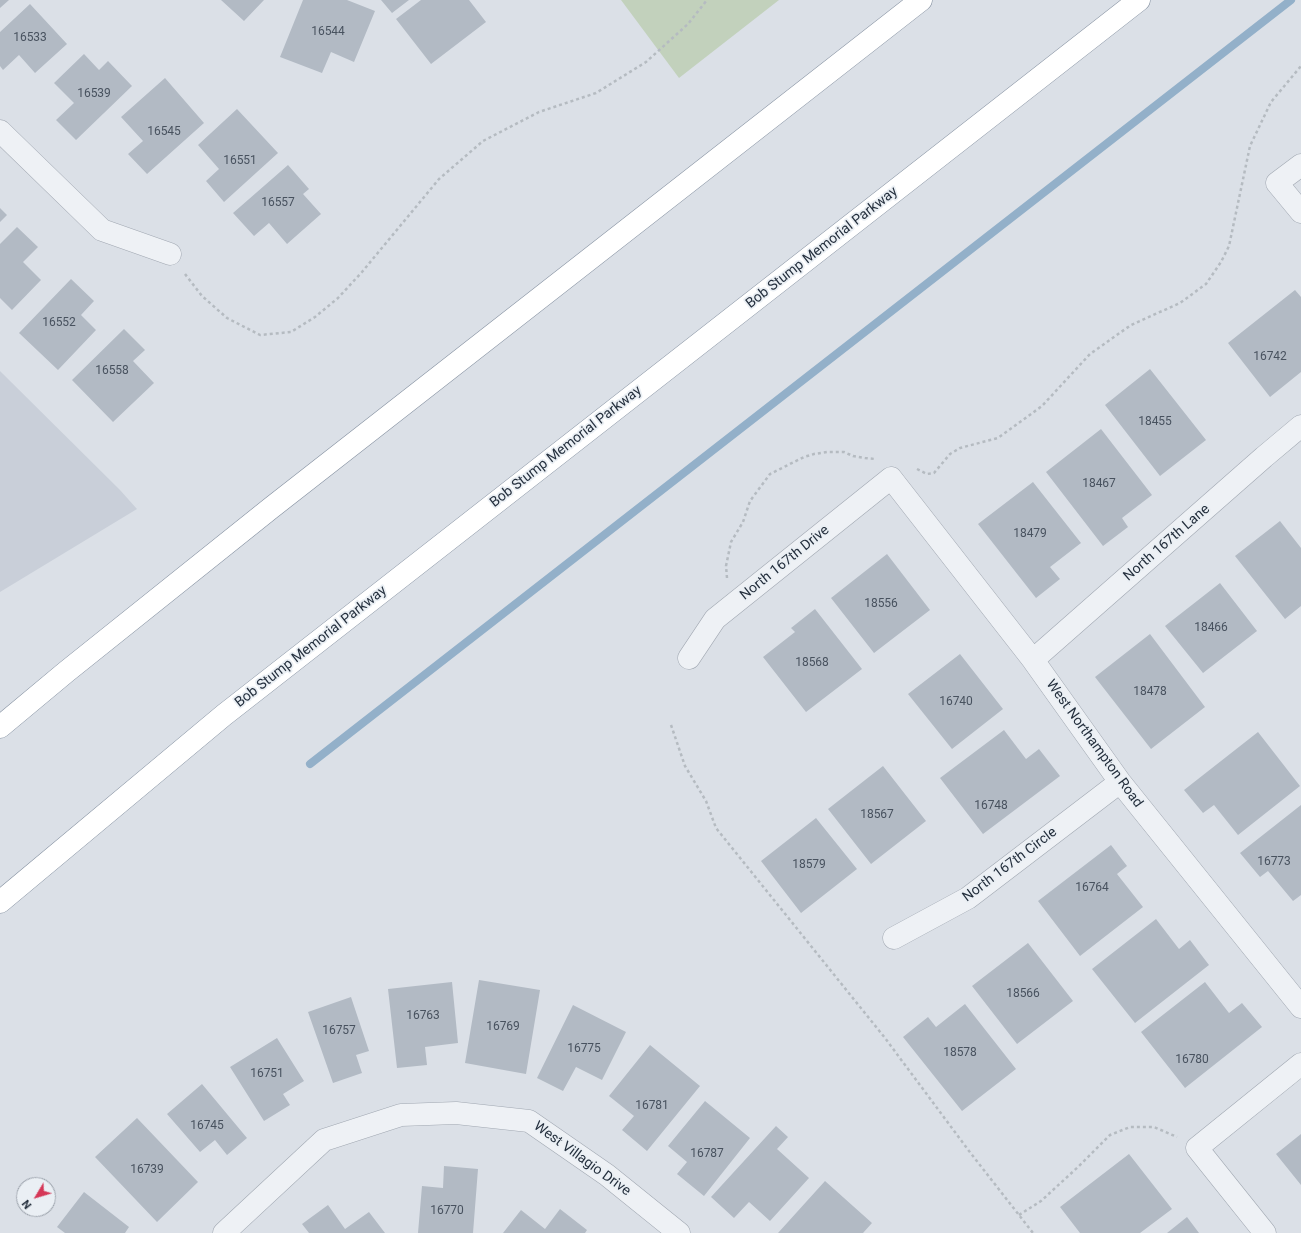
<!DOCTYPE html>
<style>
body{margin:0}
#map{position:relative;width:1301px;height:1233px;overflow:hidden;background:#dbe0e7;font-family:Roboto,sans-serif}
canvas{display:block}
.north{position:absolute;left:16px;top:1177px;width:40px;height:40px;box-sizing:border-box;background:#eaeff4;border:1px solid #9ba2ab;border-radius:50%;rotate:232deg;font-size:11px;font-weight:700;line-height:16px;text-align:center;color:#242f3d}
.north::after{content:'';display:block;margin:auto;width:14px;height:18px;background:#d53757;clip-path:polygon(50% 0,100% 100%,50% 72%,0 100%)}
</style>
<div id="map">
<canvas width="1301" height="1233"></canvas>
<div class="north">N</div>
</div>
<script>
const ctx = document.querySelector('canvas').getContext('2d');
ctx.lineJoin = 'round';
function paint(path, color) { ctx.fillStyle = color; ctx.fill(path, 'evenodd'); }
function stroke(path, color, width, dash) { ctx.strokeStyle = color; ctx.lineWidth = width; ctx.lineCap = dash ? 'butt' : 'round'; ctx.setLineDash(dash || []); ctx.stroke(path); }
function drawText(font, color, halo, rows, align = 'center') {
  ctx.font = font + ' Roboto,sans-serif'; ctx.lineWidth = 3.5; ctx.setLineDash([]); ctx.textBaseline = 'middle'; ctx.strokeStyle = halo; ctx.fillStyle = color; for (const [text, x, y, turn = 0] of rows) {
    ctx.save(); ctx.translate(x, y); ctx.rotate((+turn || 0) * Math.PI / 180); ctx.textAlign = isNaN(turn) ? turn : align; if (halo) ctx.strokeText(text, 0, 0); ctx.fillText(text, 0, 0); ctx.restore();
  }
}
const built = new Path2D(`
 M0,371L120,490L137,509L0,592Z`);
const green = new Path2D(`
 M621,0H779L679,78Z`);
const stream = new Path2D(`
 M310,764L1291,0`);
const building = new Path2D(`
 M0,0H9L0,8Z
 M221,0H264L244,21Z
 M303,0H347L375,11L354,62L331,52L322,73L280,57Z
 M381,0H409L392,13Z
 M421,0H469L486,22L431,64L396,19Z
 M30,4L67,44L35,73L19,55L3,70L0,66V32Z
 M84,54L99,70L108,61L132,86L76,140L56,120L74,103L54,83Z
 M165,78L204,123L147,174L128,154L143,141L121,117Z
 M237,109L278,153L224,202L206,181L219,169L198,145Z
 M288,165L309,189L303,194L321,214L287,244L269,223L254,236L233,213Z
 M0,208L7,215L0,222Z
 M17,227L38,247L23,262L41,280L12,310L0,298V244Z
 M71,279L94,301L81,315L96,330L58,370L19,333Z
 M1295,290L1301,297V372L1270,397L1228,343Z
 M124,329L145,350L133,361L154,383L113,422L72,380Z
 M1150,369L1206,440L1160,476L1105,405Z
 M1101,429L1152,495L1122,518L1128,527L1103,546L1046,472Z
 M1033,482L1081,543L1050,567L1060,579L1036,598L978,524Z
 M1280,521L1301,548V606L1285,619L1235,556Z
 M887,554L930,610L874,653L831,598Z
 M1220,583L1257,631L1203,673L1165,626Z
 M815,609L862,669L806,712L763,657L795,632L791,628Z
 M1150,634L1205,707L1151,749L1095,677Z
 M960,654L1003,709L952,749L908,694Z
 M1004,730L1026,759L1039,749L1060,776L983,834L940,778Z
 M1258,732L1300,786L1238,835L1214,805L1203,813L1184,790Z
 M883,766L926,821L871,864L828,809Z
 M1301,805V895L1293,901L1268,871L1260,877L1240,853Z
 M816,818L857,869L801,913L761,861Z
 M1111,845L1127,866L1117,874L1143,907L1080,956L1038,901Z
 M1156,919L1179,949L1190,940L1209,965L1135,1023L1092,969Z
 M1028,943L1073,1001L1017,1044L972,986Z
 M479,980L540,990L526,1074L465,1063Z
 M452,982L458,1043L425,1047L427,1065L397,1068L388,989Z
 M1205,982L1229,1013L1242,1003L1262,1027L1185,1088L1141,1032Z
 M351,997L369,1051L356,1055L362,1073L333,1083L308,1012Z
 M965,1004L1016,1069L962,1111L903,1037L928,1017L936,1027Z
 M573,1005L626,1032L602,1080L576,1067L563,1091L537,1078Z
 M277,1038L304,1081L283,1094L290,1105L264,1121L230,1067Z
 M650,1045L700,1086L647,1151L622,1130L634,1116L609,1096Z
 M202,1084L247,1138L227,1155L215,1140L200,1152L167,1114Z
 M705,1101L750,1138L704,1196L677,1174L687,1162L668,1146Z
 M137,1118L198,1182L157,1222L95,1157Z
 M776,1126L788,1137L777,1149L809,1178L770,1221L749,1202L734,1218L711,1197Z
 M1301,1134V1185L1276,1154Z
 M1129,1154L1172,1209L1140,1233H1080L1060,1207Z
 M444,1166L478,1169L473,1233H418L422,1186L443,1188Z
 M825,1181L872,1223L863,1233H778Z
 M84,1192L129,1227L125,1233H65L57,1227Z
 M328,1205L345,1229L369,1212L385,1233H309L302,1224Z
 M560,1209L587,1230L585,1233H503L521,1210L545,1229Z
 M1187,1217L1199,1233H1167Z`);
const path = new Path2D(`
 M185,274L202,296L227,318L260,335L291,332L315,317L338,298L362,272L439,179L483,141L539,112L596,93L646,62L688,24L707,0
 M917,469L927,474L934,473L950,454L960,448L998,438L1042,406L1090,354L1131,325L1180,303L1206,284L1221,262L1229,246L1250,146L1271,102L1301,66
 M727,578L726,566L731,542L743,522L750,501L770,474L804,457L814,454L827,452H844L853,456L865,458L875,459
 M671,725L685,766L706,801L716,828L885,1038L969,1151L1033,1233
 M1019,1215L1041,1201L1078,1167L1110,1135L1130,1127H1154L1177,1137`);
const street = new Path2D(`
 M0,131L102,230L170,254
 M1301,165L1277,183L1301,212
 M689,658L715,619L891,478L1033,660L1120,782L1301,1007
 M1033,660L1264,457L1301,426
 M894,938L968,898L1120,782
 M224,1233L324,1140L401,1115L456,1113L529,1121L607,1175L679,1233
 M1265,1233L1197,1148L1301,1064`);
const highway = new Path2D(`
 M0,727L66,672L271,508L921,0
 M0,902L224,715L1139,0`);
const numberNames = [
 ["16544",328,32],
 ["16533",30,38],
 ["16539",94,94],
 ["16545",164,132],
 ["16551",240,161],
 ["16557",278,203],
 ["16552",59,323],
 ["16742",1270,357],
 ["16558",112,371],
 ["18455",1155,422],
 ["18467",1099,484],
 ["18479",1030,534],
 ["18556",881,604],
 ["18466",1211,628],
 ["18568",812,663],
 ["18478",1150,692],
 ["16740",956,702],
 ["16748",991,806],
 ["18567",877,815],
 ["16773",1274,862],
 ["18579",809,865],
 ["16764",1092,888],
 ["18566",1023,994],
 ["16763",423,1016],
 ["16769",503,1027],
 ["16757",339,1031],
 ["16775",584,1049],
 ["18578",960,1053],
 ["16780",1192,1060],
 ["16751",267,1074],
 ["16781",652,1106],
 ["16745",207,1126],
 ["16787",707,1154],
 ["16739",147,1170],
 ["16770",447,1211]
];
const streetNames = [
 ["Bob Stump Memorial Parkway",822,248,-38],
 ["Bob Stump Memorial Parkway",566,447,-38],
 ["North 167th Lane",1167,543,-41],
 ["North 167th Drive",785,563,-39],
 ["Bob Stump Memorial Parkway",311,647,-38],
 ["West Northampton Road",1094,744,54],
 ["North 167th Circle",1010,865,-37],
 ["West Villagio Drive",582,1159,36]
];
paint(built, '#c9cfd9');
paint(green, '#c2d1bc');
stroke(stream, '#93b0c9', 8);
paint(building, '#b2bac4');
stroke(street, '#a0a7b1', 23);
stroke(highway, '#828e9e', 23);
stroke(path, '#b5bbc1', 2.5, [3, 3]);
stroke(street, '#eef1f5', 22);
stroke(highway, '#fff', 22);
drawText('12px', '#48525f', null, numberNames);
drawText('14px', '#242f3d', '#eaeff4', streetNames);
</script>
